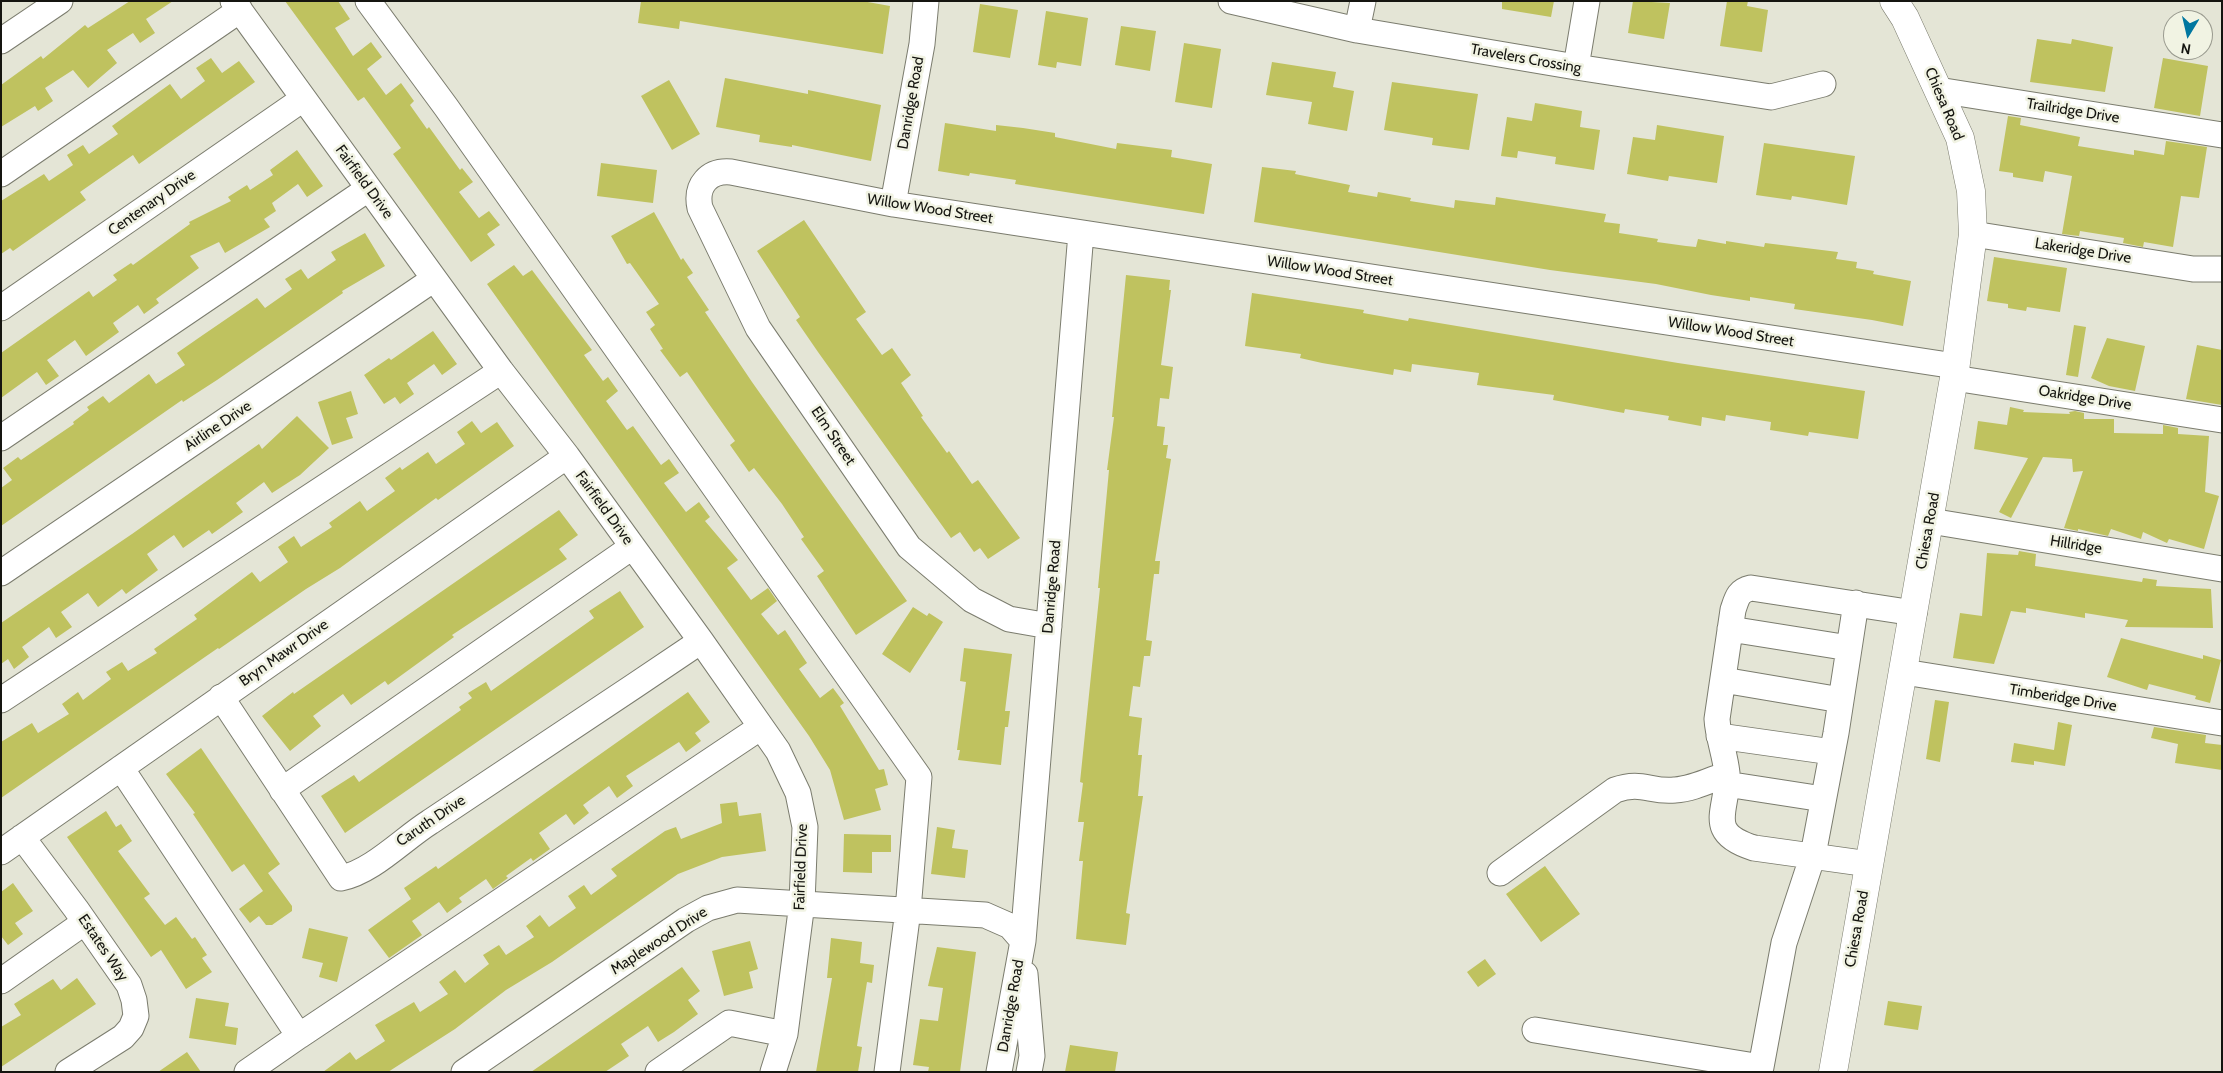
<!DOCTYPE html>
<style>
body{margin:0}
#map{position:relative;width:2223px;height:1073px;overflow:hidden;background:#e4e5d6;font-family:Cabin,sans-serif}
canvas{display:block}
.frame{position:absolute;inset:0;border:2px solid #151510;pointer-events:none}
.north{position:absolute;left:2163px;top:10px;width:50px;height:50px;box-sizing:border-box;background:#f1f3e3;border:1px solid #999a8f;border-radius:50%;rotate:189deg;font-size:14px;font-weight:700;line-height:20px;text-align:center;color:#151510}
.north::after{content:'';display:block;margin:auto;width:18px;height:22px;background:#0077a0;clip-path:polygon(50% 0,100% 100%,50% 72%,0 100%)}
</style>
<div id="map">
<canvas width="2223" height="1073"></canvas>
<div class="frame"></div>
<div class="north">N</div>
</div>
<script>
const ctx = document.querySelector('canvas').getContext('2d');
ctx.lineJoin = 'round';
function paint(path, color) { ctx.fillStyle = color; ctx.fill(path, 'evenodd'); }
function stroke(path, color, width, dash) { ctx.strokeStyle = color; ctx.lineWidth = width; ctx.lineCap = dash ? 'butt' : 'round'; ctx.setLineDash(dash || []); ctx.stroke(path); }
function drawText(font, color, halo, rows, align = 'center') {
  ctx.font = font + ' Cabin,sans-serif'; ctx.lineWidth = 5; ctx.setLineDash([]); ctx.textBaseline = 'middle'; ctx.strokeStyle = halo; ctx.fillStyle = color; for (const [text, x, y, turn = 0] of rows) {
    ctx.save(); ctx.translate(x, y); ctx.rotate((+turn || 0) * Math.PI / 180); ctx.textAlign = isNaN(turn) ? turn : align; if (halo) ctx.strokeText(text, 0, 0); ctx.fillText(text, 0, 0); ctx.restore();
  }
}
const building = new Path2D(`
 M130,1H173L146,19L155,33L140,43L133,33L107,50L117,63L88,88L73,70L45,88L53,101L38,111L35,106L1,127V85L41,56L43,59L85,25L88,28Z
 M285,1H338L350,19L335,28L353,56L371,42L382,57L367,69L386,95L401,83L414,101L410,105L427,129L429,127L460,170L462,168L473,182L459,192L479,218L489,211L500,225L487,234L495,245L471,262L393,154L401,148L364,97L358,101Z
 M641,1H862L890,6L883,54L680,21L679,29L638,23Z
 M1502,1H1554L1551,17L1502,9Z
 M1633,1L1670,3L1664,39L1628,33Z
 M1727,1H1748L1747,6L1768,10L1762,52L1720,46Z
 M980,4L1018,10L1010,58L973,52Z
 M1046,11L1088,18L1081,66L1057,62L1056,68L1038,65Z
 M1121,26L1156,31L1150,71L1115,65Z
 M2037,39L2071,44L2072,39L2113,47L2105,92L2030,82Z
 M1184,43L1221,49L1212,108L1175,102Z
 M211,58L222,73L239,61L255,82L139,164L133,155L80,192L86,200L13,251L10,248L1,254V201L44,174L49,181L73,165L67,155L83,145L89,154L118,134L112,126L170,84L181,99L205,81L196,68Z
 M2163,58L2208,66L2200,116L2154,108Z
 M1272,62L1336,72L1333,87L1354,91L1347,131L1308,124L1312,102L1266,95Z
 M725,78L808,94V90L881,105L871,161L792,145V147L759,142L760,135L716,127Z
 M669,80L700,134L672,150L641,96Z
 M1392,82L1478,94L1469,150L1432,145L1433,138L1384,130Z
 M1535,103L1582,111L1580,127L1600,130L1594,170L1555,164L1556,157L1518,151L1517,158L1501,156L1507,117L1532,121Z
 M2008,116L2021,118L2020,125L2080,137L2078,146L2134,155V150L2164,155L2166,141L2207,147L2199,198L2181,196L2173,247L2144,242L2143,247L2123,243L2124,238L2080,231L2079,236L2062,234L2072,176L2045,171L2043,182L2013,177V173L1999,171Z
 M945,123L996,131V125L1023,128L1055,133V137L1116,149L1117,143L1172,150L1171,157L1212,164L1204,214L1015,184L1016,180L970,173L969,176L938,171Z
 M1657,125L1724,136L1717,183L1669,176L1668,181L1627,174L1633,137L1655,140Z
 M1764,143L1855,156L1847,205L1792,196L1791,200L1756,195Z
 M297,150L323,186L307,197L298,184L272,203L276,211L264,219L270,227L225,253L219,242L190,256L199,268L156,299L159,303L144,314L138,305L113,323L119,332L86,356L75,340L47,360L59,376L46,385L37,372L1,398V353L89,291L93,297L117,280L113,275L131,263L133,265L190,224L189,222L231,201L228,197L247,185L250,190L273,175L270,170Z
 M601,163L657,170L653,203L597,196Z
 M1262,167L1296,171L1295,174L1350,185L1348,192L1377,197L1378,192L1411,198L1410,201L1454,208L1455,200L1495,205L1496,197L1606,214L1604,222L1620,224L1619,233L1658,239L1657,242L1686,246L1696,247L1698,239L1726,244V241L1764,247L1765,243L1838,252L1836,259L1857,262L1856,268L1874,271L1873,274L1911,281L1903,326L1872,320L1794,309L1795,304L1750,297V301L1711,295L1656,284L1550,270L1254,222Z
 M654,212L681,260L683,258L693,273L687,277L709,310L705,312L752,382L907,601L856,635L817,576L824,571L801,539L804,537L782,504L754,468L749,472L730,445L735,441L709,404L687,372L680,377L660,350L663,349L650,329L655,325L646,312L659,304L630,263L627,264L611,236Z
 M804,220L866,312L856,319L882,355L892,348L911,375L901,383L923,416L921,417L947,453L949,451L972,484L978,480L1020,538L988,559L980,548L974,552L960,532L951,538L818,352L796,320L800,317L757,251Z
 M365,233L385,266L342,291L343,293L217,380L183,402L182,400L1,526V488L12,480L3,468L18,457L21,460L74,424L73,422L89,410L87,407L103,396L109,403L149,374L156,384L185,365L177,353L200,337L257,298L265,308L292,289L285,279L301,269L308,279L336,260L331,252Z
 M1994,257L2067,268L2060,312L2027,307L2026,311L2008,308V304L1987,301Z
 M514,265L523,276L532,270L592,350L584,355L603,381L608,377L618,391L606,401L627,430L633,426L661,465L669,459L679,473L664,483L686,512L699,502L710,517L705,521L738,560L727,568L751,600L768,588L777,601L761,614L778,635L785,630L807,663L799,669L820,698L833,688L844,703L840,706L879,770L884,769L888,785L875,789L881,810L844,820L830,770L809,736L487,284Z
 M1126,275L1170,280L1169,290H1171L1161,365L1173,367L1169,399L1160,398L1157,426L1165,427L1163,445H1168L1166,458L1171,459L1155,561H1160L1159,574H1154L1146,640L1152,641L1150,656H1144L1140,687L1133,686L1129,716L1142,718L1138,755H1142L1138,796H1143L1126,913L1130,914L1126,945L1076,939L1083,861H1079L1084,822H1078L1083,783L1080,782L1100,588H1098L1109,470H1107L1114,417H1112Z
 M1252,293L1364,310L1363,313L1408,321L1409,318L1678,363L1865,391L1858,439L1809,432L1808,436L1770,430L1771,422L1726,415L1725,421L1702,417L1701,426L1668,420L1669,416L1625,409L1624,413L1553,400L1554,395L1477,385L1479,373L1412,364L1411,372L1394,369L1393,375L1322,363L1300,358L1301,354L1245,346Z
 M2074,325L2086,327L2078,377L2066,375Z
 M433,331L457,364L442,375L434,364L407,383L414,394L400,404L395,397L384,404L364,375L389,358L391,360Z
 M2107,338L2145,346L2135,391L2109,386L2091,378Z
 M2197,345L2222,350V405L2186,399Z
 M351,391L358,414L346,418L353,438L332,445L318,402Z
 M2010,407L2024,410L2023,412L2070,414L2069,412L2075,411L2084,413V419H2114V433L2163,434V425L2178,428V434L2209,436L2205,492L2219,496L2204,549L2169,539L2167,543L2143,532L2141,539L2111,529L2108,536L2078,529V531L2064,528L2083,471L2073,472L2072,459L2043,457L2011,518L1999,512L2028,458L1974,449L1978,421L2007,425Z
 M297,416L329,448L300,475L272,493L264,482L236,503L243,512L212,534L209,530L183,548L174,535L147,554L158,570L126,594L122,589L98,607L88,593L61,612L72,627L56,638L49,627L22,647L29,657L14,669L8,659L1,664V623L132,534L259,444L262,449Z
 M472,421L481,433L497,422L514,446L438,500L436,498L340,568L306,589L219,649L218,648L1,798V742L32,723L38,733L69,714L62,704L78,692L83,700L111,679L106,672L122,662L128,671L157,653L154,649L197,619L194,615L252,572L260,582L288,562L278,547L294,536L301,547L332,527L329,523L360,501L367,511L395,491L385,478L400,467L402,470L428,452L436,464L465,444L457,432Z
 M559,510L578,535L559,549L567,559L452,635L454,637L388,685L385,681L351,705L343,694L313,716L321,726L290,751L262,716L293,692L294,694Z
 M2019,551L2036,554L2035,566L2142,582L2143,578L2157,580L2156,586L2211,589L2213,628L2125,627L2128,620L2085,613V618L2026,608V613L2011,611L1994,664L1953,658L1960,613L1982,616L1987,553L2018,555Z
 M620,591L644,627L345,833L321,796L354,775L359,782L461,710L459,707L472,698L468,693L486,682L491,691L594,618L589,611Z
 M913,607L927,616L929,613L943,622L910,673L882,654Z
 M2121,638L2203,659V655L2221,660L2210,703L2195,699L2196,696L2149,684L2147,690L2107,677Z
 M964,648L1012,654L1005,711H1010L1008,727H1005L1001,765L958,760L960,750H957L966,682L960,681Z
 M688,692L710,722L695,733L701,741L686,752L679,742L626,776L633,786L617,798L609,786L583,805L589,813L574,825L566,814L539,833L550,849L533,861L531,858L506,876L508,878L493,889L486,879L459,898L462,902L447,913L439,902L412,921L422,935L389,958L368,930L411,899L404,888L436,866L438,869Z
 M1935,700L1949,702L1940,762L1926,759Z
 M2058,722L2072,725L2065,766L2034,761V765L2011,762L2014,743L2054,750Z
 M2154,727L2206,735L2205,743L2222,745V770L2175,763L2178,744L2151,738Z
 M201,748L280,864L268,873L292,906V911L272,925H266L259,916L250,923L239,909L263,891L244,864L232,872L193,814L195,813L166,774Z
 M737,802L739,816L761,813L766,851L722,857L678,874L552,962L506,990L455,1029L388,1072H323L350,1052L356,1060L385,1041L375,1025L414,1002L420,1012L448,994L439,982L455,970L465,983L489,964L483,955L499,945L506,955L534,937L526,926L540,915L549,927L576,908L568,896L584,885L591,895L617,876L611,869L665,831L676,827L681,839L722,823L720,804Z
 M106,811L116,827L121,824L132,841L118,851L150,894L144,898L165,925L176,917L192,939L195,937L207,955L202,958L212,972L186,989L161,950L151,957L67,837Z
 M937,827L955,830L952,848L968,850L965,878L931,874Z
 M844,834L891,835V852H872V873L843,872Z
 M1545,866L1580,914L1541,942L1506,894Z
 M13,883L33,911L15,923L23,934L8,945L1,936V892Z
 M309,928L348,937L337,982L319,977L323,963L302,958Z
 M831,938L862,942L860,963L874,965L872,983L867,982L857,1046L862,1047L858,1072H816L832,978H827Z
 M750,941L758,969L749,972L753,988L724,996L712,951Z
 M937,947L976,952L960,1072H928L929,1067L913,1065L920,1019L938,1021L943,988L928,986Z
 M1485,959L1496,974L1478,987L1467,972Z
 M682,967L700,991L688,1000L698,1014L674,1032L658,1042L648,1026L621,1044L629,1056L605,1072H531Z
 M77,978L96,1004L1,1067V1027L21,1015L14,1004L53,979L61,990Z
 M196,998L229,1003L225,1026L238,1028L236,1045L189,1038Z
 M1888,1001L1922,1006L1918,1030L1884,1025Z
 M1070,1045L1118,1052L1115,1072H1065Z
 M187,1052L201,1072H158Z`);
const minor = new Path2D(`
 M233,1L501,371L567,456L701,641L778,751L798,793L805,827L802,903L785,1034L773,1072
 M368,1L446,107L919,777L908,910L887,1072
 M1231,1L1357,30L1576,67L1771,97L1823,84
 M1357,30L1363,1
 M1,41L60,1
 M1576,67L1587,1
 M1938,90L2222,135
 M1,174L240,10
 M893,204L922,44L926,1
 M1973,234L2193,269H2222
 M1,308L303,99
 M1954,378L2222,420
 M1,438L368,189
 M1930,521L2222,569
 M1,573L434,279
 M1049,626L1009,619L972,600L909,547L758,328L700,208C695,185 709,170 731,172L893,204L1955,366
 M1730,629L1849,648
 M1904,672L2222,723
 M1723,680L1841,700
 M221,697L341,878C372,872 403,839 430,822C520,762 611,702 701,641
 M1,700L501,371
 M1719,736L1832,752
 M121,768L299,1036L247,1072
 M1726,784L1823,799
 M282,790L632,547
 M22,837L76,909L129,985L134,1000L136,1016L131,1028L123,1037L68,1072
 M1,852L567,456
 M1869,864L1754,848C1703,832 1729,810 1727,773C1725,754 1718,737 1717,719L1733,610C1737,598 1738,591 1751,588L1914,613
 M1500,873L1615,790C1642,780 1651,793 1675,790C1693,789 1710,780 1727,774
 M1025,974L1032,1056L1029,1072
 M1,981L85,922
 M1535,1030L1761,1067L1784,943L1813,855L1836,733L1856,603
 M299,1036L761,727
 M464,1072L686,920L708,908L737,900L985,915L1010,926L1023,941
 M658,1072L729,1023L785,1034
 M999,1072L1023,941L1081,233`);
const major = new Path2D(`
 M1833,1072L1954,378L1973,234L1971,191L1960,138L1905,18L1894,1`);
const streetNames = [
 ["Travelers Crossing",1526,59,10],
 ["Danridge Road",911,103,-80],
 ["Chiesa Road",1944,104,67],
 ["Trailridge Drive",2073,111,9],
 ["Fairfield Drive",364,182,54],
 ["Centenary Drive",152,203,-35],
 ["Willow Wood Street",930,209,9],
 ["Lakeridge Drive",2083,251,9],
 ["Willow Wood Street",1330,271,9],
 ["Willow Wood Street",1731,332,9],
 ["Oakridge Drive",2085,398,9],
 ["Airline Drive",218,426,-34],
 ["Elm Street",833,436,56],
 ["Fairfield Drive",604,508,54],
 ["Chiesa Road",1928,531,-80],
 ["Hillridge",2076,545,9],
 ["Danridge Road",1052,587,-85],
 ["Bryn Mawr Drive",284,653,-35],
 ["Timberidge Drive",2063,698,9],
 ["Caruth Drive",431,821,-34],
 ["Fairfield Drive",801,867,-88],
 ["Chiesa Road",1857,929,-80],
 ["Maplewood Drive",659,941,-33],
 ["Estates Way",103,948,56],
 ["Danridge Road",1011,1006,-80]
];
paint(building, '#bfc25f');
stroke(minor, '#7b7c6e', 27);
stroke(major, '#7b7c6e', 29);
stroke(minor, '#fff', 25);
stroke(major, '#fff', 28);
drawText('15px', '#151510', '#f1f3e3', streetNames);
</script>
